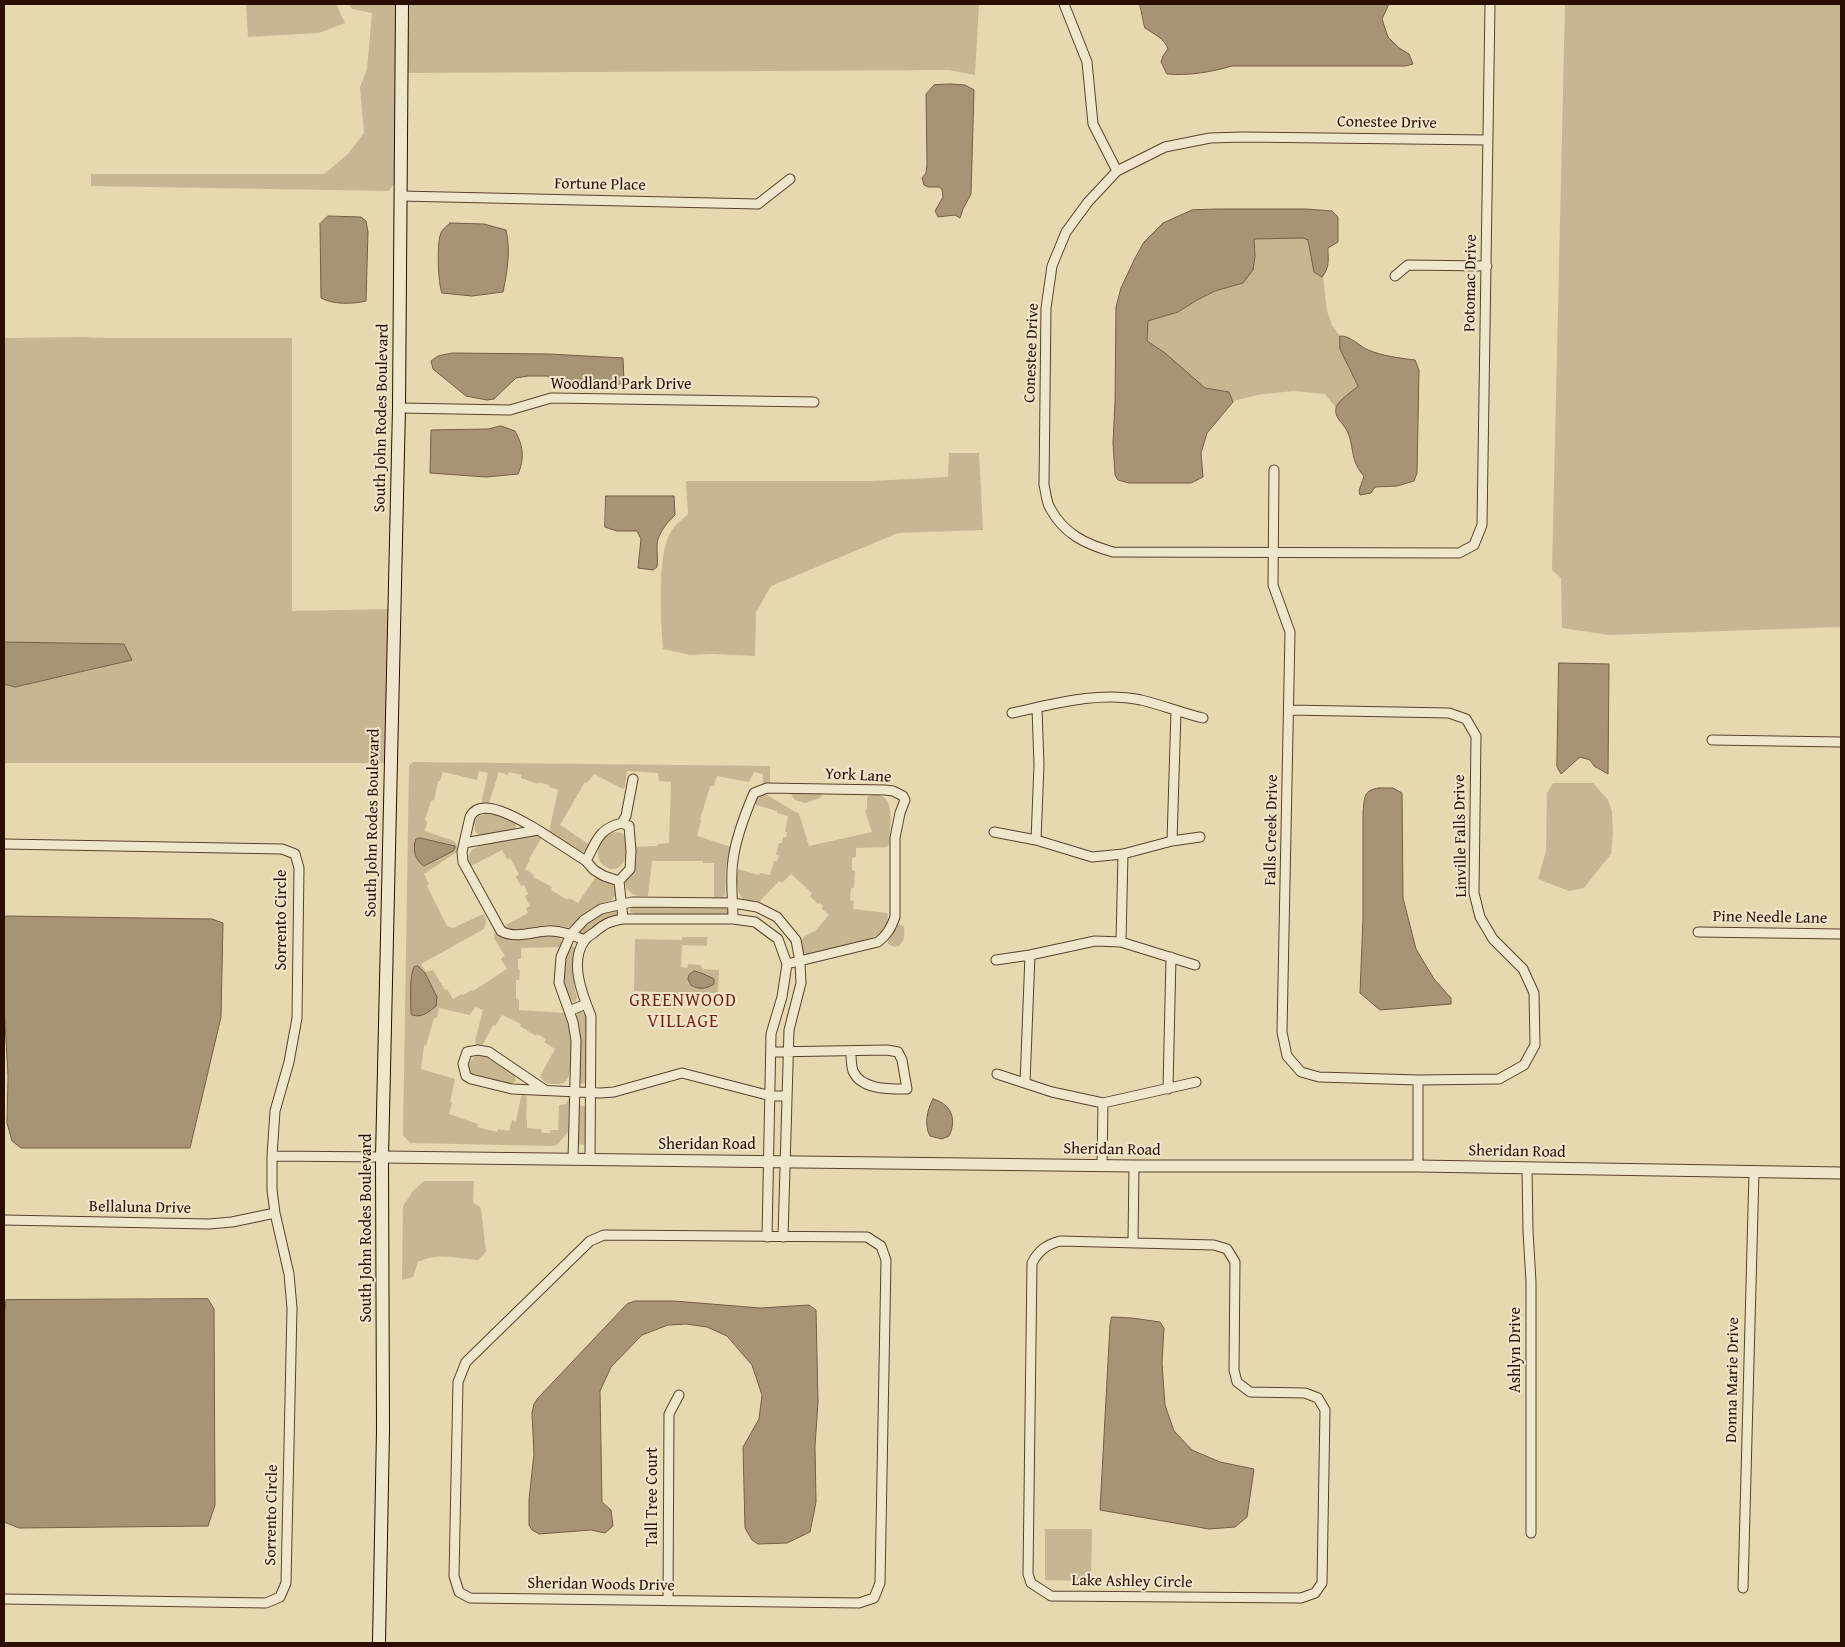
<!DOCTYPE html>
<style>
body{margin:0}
#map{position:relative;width:1845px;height:1647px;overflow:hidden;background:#e6d9b0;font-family:"Gentium Book Plus",serif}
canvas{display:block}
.frame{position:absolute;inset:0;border:5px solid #2a0e00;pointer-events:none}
</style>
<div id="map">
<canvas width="1845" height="1647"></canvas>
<div class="frame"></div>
</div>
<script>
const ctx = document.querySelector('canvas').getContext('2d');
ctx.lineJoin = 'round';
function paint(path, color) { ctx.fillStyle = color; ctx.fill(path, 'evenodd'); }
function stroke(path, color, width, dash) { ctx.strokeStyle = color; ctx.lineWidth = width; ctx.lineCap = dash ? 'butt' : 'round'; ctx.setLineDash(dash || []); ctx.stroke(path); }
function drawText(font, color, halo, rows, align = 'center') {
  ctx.font = font + ' "Gentium Book Plus",serif'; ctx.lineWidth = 4; ctx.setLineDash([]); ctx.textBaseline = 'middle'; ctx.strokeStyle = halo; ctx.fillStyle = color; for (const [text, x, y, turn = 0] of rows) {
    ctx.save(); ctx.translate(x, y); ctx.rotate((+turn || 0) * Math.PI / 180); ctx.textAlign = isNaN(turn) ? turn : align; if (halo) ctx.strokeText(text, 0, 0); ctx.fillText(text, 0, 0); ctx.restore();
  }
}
const green = new Path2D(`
 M246,4H336L345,23L319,33L248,37Z
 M349,4H397L395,182L389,191L91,186V174H324L347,155L364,133L360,87L367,69L372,13L352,9Z
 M407,4H979L975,75L948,70L407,73Z
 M1565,4H1841V627L1609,635L1562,628L1561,578L1552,570Z
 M1303,238L1308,240L1309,249L1323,276L1327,311L1332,325L1340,336V349L1358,386L1338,404L1336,408L1325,394L1293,391L1257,395L1233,401L1229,392L1205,388L1147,341L1148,321L1178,312L1197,300L1215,291L1243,283L1255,256L1254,239Z
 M83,337L105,338H292V611L390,609L386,763H4V684L15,687L101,668L124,644L4,642V338Z
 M949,453H979L983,530L898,533L771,586L756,612L755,656L712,654L690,655L663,649C661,621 656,553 672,530C676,524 683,519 688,514L686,481H871L948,477Z
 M413,762L770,766V784H763V774L754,772L749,782L717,776L714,786H710L700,820L701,821L697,836L731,847L726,865L725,894L723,898L714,897V863H703V861H652L648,896C635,897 624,893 625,878L634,847L657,846L658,844L669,843L671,782L659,781L658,773L627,771L625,787L623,789L594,774L587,783L585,782L560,825L590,845V847L583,852L549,832L558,790L549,787V785L538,782V784L521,778V775L509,772L508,775L499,772L489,803L487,805H483L482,799L488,773L479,771L477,780L443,772L440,781H438L434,800L431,801L425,820L427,822L425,831L454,841L456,843L458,851L424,874L429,884L427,886L447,926L453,928L481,915H484C487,920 486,924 484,929L421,964L426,972L433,970L445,990L447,989L453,999L461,994L463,995L472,990L473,991L507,969L501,959L505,956L494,938L495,933H497L508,939H515L554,935L560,937L562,942L560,947L521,948V959H518V969L520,971L519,980H516V999L519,1000V1010L565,1013C570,1027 577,1073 564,1083C554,1085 544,1085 540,1076L555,1049L544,1042L546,1039L537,1034L536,1036L520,1026L521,1024L502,1015L495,1026L493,1025L482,1046H477L475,1041L483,1010L475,1007L470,1015L439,1008L437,1018H434L426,1046L424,1045L421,1069L455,1079L450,1102L452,1103L449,1114L478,1124L477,1127L497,1132L498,1129L509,1131L512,1120L516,1121L521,1097L523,1094L527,1097L526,1119L527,1120V1128L541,1129L542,1133H550L551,1130H558L559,1105L566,1104L569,1098L568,1132L558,1144L553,1146L410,1143L403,1135L409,766Z
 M1553,783H1593L1608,800L1612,812L1613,835L1611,854L1584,888L1569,891L1538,879L1546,851L1547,793Z
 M794,792H819L822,795L820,798L805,803L795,800L791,794Z
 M761,794H765L799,814L809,846L872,832L865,811L867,809V797C898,786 890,826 889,844L887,847L856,848V857L852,858V870L855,871L854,888H851L850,900L854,901L853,909L887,913C889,918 887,926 883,931C874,940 814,959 803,953L801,940L806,935L815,931L829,915L822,909L823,906L820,903L818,904L810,896L812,893L791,874L782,883L779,881L758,903C753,902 745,901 742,898C736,892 736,875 738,869L759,875L760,873L770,875L774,861H777L779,856L776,854L779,843H782L783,837H786L787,832H785L788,816L777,813V811L756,805L755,802Z
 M485,814L499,815L516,822V827C511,832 489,837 482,836C478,835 477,834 475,831L474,820L478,816Z
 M613,832C616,833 622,832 624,835C629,845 628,871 611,869C607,868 604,866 601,863C596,857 598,843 602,837C605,834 609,833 613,832Z
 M537,834L541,836V839L529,859L530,860L525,869L534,875L533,877L552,887L551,890L568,900L569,898L578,903L597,875L615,881V896L612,900L592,908L569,927L546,925L509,931L505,929L504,926L528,913L526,908L530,906L525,896L528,894L524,885L521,886L516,877L519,874L510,858L507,859L502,850L471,866L469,865C468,859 468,854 472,850C478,844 526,836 537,834Z
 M631,906H729V914L726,916L636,914L630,912Z
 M619,908L618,916L587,934H580L578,932V929L603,911Z
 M899,924L904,926C905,935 905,940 899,946L894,947L888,944V941Z
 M682,937H707V946L682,945L681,967L687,968L688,964L701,965L702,969L719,970L718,993L681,992L680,1005L660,1004V992L634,991L635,939L682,940Z
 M573,946L577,950C573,967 572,981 577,998L575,1002L570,1000C562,979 561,969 570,948Z
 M580,1011L588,1017L587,1082L583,1084L579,1082L576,1016Z
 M478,1054L486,1057L514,1074L516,1081L511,1085L472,1074L469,1070V1062Z
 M581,1105L587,1108L586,1143L584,1145L579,1144L578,1141L579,1108Z
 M424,1181H474L473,1202L481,1208L486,1252L478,1260C459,1258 436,1252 418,1262L413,1277L402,1280L403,1206L413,1191Z
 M1045,1529H1092L1091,1581L1045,1580Z`);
const water = new Path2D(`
 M1140,4H1389L1382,19L1388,37L1399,48L1409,54L1413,64L1405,66H1232C1211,72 1189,76 1167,74L1161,62L1163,56L1168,49C1165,39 1154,34 1145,28Z
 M950,84L965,85L974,90L971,194L963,209L960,218L955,215L938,217L935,211L943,197L942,189L939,187H928L924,185L922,178L926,173L927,165L926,94L934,85Z
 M1217,209H1306L1332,211L1338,217V242L1328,248C1328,260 1330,267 1322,277L1314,272L1308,240L1303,238L1254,239L1255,256L1253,270L1243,283L1215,291L1197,300L1178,312L1148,321L1147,341L1165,353L1205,388L1229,392L1233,402L1207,433L1201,453L1203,477L1191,483H1129L1118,480L1115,475L1113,443L1115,402L1116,307L1121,288L1135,258L1144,242L1163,223L1192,210Z
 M328,216L361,217L366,221L368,232L366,301C353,304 334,305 321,298L320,224Z
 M450,223L484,224L506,230C511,250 507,273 503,292L472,296L442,293C438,284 437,245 440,236C441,230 446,227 450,223Z
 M1340,336C1350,335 1359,346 1368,350C1383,356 1399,358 1415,360L1419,370L1417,473L1414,481L1397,486L1375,487L1371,493L1360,495L1359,491L1364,476C1349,460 1355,445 1346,429C1342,422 1334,417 1336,408C1338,400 1352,392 1358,386L1340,349Z
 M453,353L549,354L623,358L624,382L615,386H563L547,376H528L516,378L494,399L487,400L466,396L433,369L431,361L438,356Z
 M501,426L515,431C523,445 525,458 518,474L486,477L430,473L431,430L488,429Z
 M606,496H674L675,515C667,523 657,534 657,546C657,554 658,560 657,567L653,570L638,568L641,539L637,531H617L605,527Z
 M4,642L124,644L132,660L15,687L4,684Z
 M1559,663L1609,664L1608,774L1594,766L1590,760L1580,757L1561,774L1557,767Z
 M1379,788H1393L1402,793L1403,898L1416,949L1434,979L1451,998V1004L1380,1010L1360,993L1363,918V811C1365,797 1363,790 1379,788Z
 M420,838L455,846V848L453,851L424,866C415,861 412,848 416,839Z
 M6,916L212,919L223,923L221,1017L190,1148H21L12,1141L7,1123L8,1076L4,1005V920Z
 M418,966L425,973L437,997L436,1006C429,1012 422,1018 412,1015L411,1013C411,1001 409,977 414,967Z
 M694,971C697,971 711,977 714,979V984C707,989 698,990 691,985L688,979L689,975Z
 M933,1099C952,1104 957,1120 949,1136L942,1139L930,1136C924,1126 927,1109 933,1099Z
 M208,1299L214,1309L215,1505L208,1526L19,1528L4,1522V1320L6,1300Z
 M635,1301H674L760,1308L809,1305L816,1310L818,1402L815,1446L816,1502L810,1532L787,1543L758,1544L752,1540L745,1528L743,1447L759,1419L762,1395L752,1365L727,1336L707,1327L686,1324L668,1325L642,1335L611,1367L600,1391L602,1502L611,1510L613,1526L605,1533L591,1530L539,1534L532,1530L529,1525V1499L534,1454L532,1413L534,1404L538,1398L627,1304Z
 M1112,1317L1132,1318L1160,1322L1164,1328L1162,1363L1165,1405L1174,1431L1192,1450L1220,1462L1254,1469L1247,1517L1235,1527L1209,1529L1100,1510L1110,1325Z`);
const minor = new Path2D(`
 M1064,4L1087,62L1093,124L1117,171
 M1488,140L1243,137L1210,138L1165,147L1117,171L1088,202L1066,232L1052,266L1046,308L1044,485C1046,492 1046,501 1050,508C1064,534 1085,544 1113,552L1459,553L1474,545L1482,525L1490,4
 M400,196L758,204L790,179
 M1395,276L1408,265L1487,266
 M399,408L510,410L551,398L814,402
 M1274,470L1273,585L1290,632L1282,1032L1287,1056L1301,1072L1319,1077L1418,1080L1499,1079L1524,1065L1535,1045L1534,993L1523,969L1493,939L1480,917L1474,893L1476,736L1466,719L1449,713L1289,710
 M1012,713C1054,704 1098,691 1141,700C1162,705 1182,713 1203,718
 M1712,740L1841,742
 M622,823L626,816L633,779
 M994,832L1036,840L1092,857L1123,854L1172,841L1200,837
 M1036,840L1039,765L1037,708
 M1172,841L1176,711
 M464,843L470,817C481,794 524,822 538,830
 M4,844L282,849L295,854L299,868L297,1018L289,1062L275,1111L272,1156V1190L275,1213L289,1274L292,1308L286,1583L280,1597L266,1603L4,1599
 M586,861C596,842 599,828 622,823L629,826L631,851L630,869L619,881
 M733,919C733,900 730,880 733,860C736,837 745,814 754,793L767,788L885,790L893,791L903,796L905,800L900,813L895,838V917C891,928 887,935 878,942L787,964
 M1698,932L1841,934
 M585,940C573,935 560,930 547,931C532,932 514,939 501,931L463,862L462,852L464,843L538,830L586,861L594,870L604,876L619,881L623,919
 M1121,942L1123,854
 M996,960L1030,955L1095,941L1121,942L1195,965
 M569,1011L586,1004
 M771,1052L887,1050L898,1052L902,1060L907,1089C890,1089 861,1090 853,1071C851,1065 851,1057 851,1051
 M997,1074L1052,1092L1103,1103L1196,1082
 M1418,1080V1166
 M1025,1083L1030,955
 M1168,1089L1171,957
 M545,1090L489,1052L478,1050L467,1052L463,1064L466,1076L471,1079L512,1089L601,1093L614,1092L682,1073L771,1096H787
 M272,1156L382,1157
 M573,1160L576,1041L573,1022L559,983L561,957L571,934L584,920L601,909L632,902L733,903L757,907L777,917L796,940L800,962L801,983L789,1030L783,1237
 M590,1160L591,1016C582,994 569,961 585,940C587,937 592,934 595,932C604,924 610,921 623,919H733L755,922L778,939L787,964L782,997L771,1034L767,1237
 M1102,1166L1103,1103
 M1527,1168L1528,1231L1531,1282V1533
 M4,1220L209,1224L232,1222L275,1213
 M604,1235L867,1237L881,1246L886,1260L880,1583L874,1598L859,1603L470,1598L459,1592L454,1576L458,1382L466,1362L590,1241Z
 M1060,1241L1214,1245L1227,1249L1235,1262L1234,1370L1237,1382L1250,1392L1305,1393L1318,1398L1325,1410L1322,1583L1315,1593L1301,1598L1051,1596L1031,1583L1028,1574L1032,1263C1039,1250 1046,1245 1060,1241Z
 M1133,1242L1134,1166
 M1743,1588L1754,1172
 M668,1601L669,1414L679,1395`);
const tertiary = new Path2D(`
 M382,1157L1134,1166H1418L1841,1173`);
const secondary = new Path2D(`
 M379,1643L383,1430L382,1157L399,408L402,4`);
const streetNames = [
 ["Conestee Drive",1387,123,1],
 ["Fortune Place",600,185,1],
 ["Potomac Drive",1471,283,-89],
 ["Conestee Drive",1032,353,-88],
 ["Woodland Park Drive",621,385],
 ["South John Rodes Boulevard",382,418,-89],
 ["York Lane",858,776,3],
 ["South John Rodes Boulevard",373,823,-89],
 ["Falls Creek Drive",1272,830,-89],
 ["Linville Falls Drive",1461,836,-91],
 ["Pine Needle Lane",1770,918,1],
 ["Sorrento Circle",282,920,-90],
 ["Sheridan Road",707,1145],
 ["Sheridan Road",1112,1150,1],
 ["Sheridan Road",1517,1152,1],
 ["Bellaluna Drive",140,1208,1],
 ["South John Rodes Boulevard",367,1228,-90],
 ["Ashlyn Drive",1516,1350,-90],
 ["Donna Marie Drive",1733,1380,-89],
 ["Tall Tree Court",653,1497,-90],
 ["Sorrento Circle",272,1515,-89],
 ["Lake Ashley Circle",1132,1582,1],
 ["Sheridan Woods Drive",601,1585,1]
];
const neighbourhoodNames = [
 ["GREENWOOD",683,1001],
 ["VILLAGE",683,1022]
];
paint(green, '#c6b692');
paint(water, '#a69474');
stroke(water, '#745e46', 1);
stroke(minor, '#59412c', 11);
stroke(tertiary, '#59412c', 13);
stroke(secondary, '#2a0e00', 14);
stroke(minor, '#efe6cc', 9);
stroke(tertiary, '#efe6cc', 11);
stroke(secondary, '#efe6cc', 12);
drawText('16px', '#2a0e00', '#efe6cc', streetNames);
ctx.letterSpacing = '1px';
drawText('18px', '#7a1f14', '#efe6cc', neighbourhoodNames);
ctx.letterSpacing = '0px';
</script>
